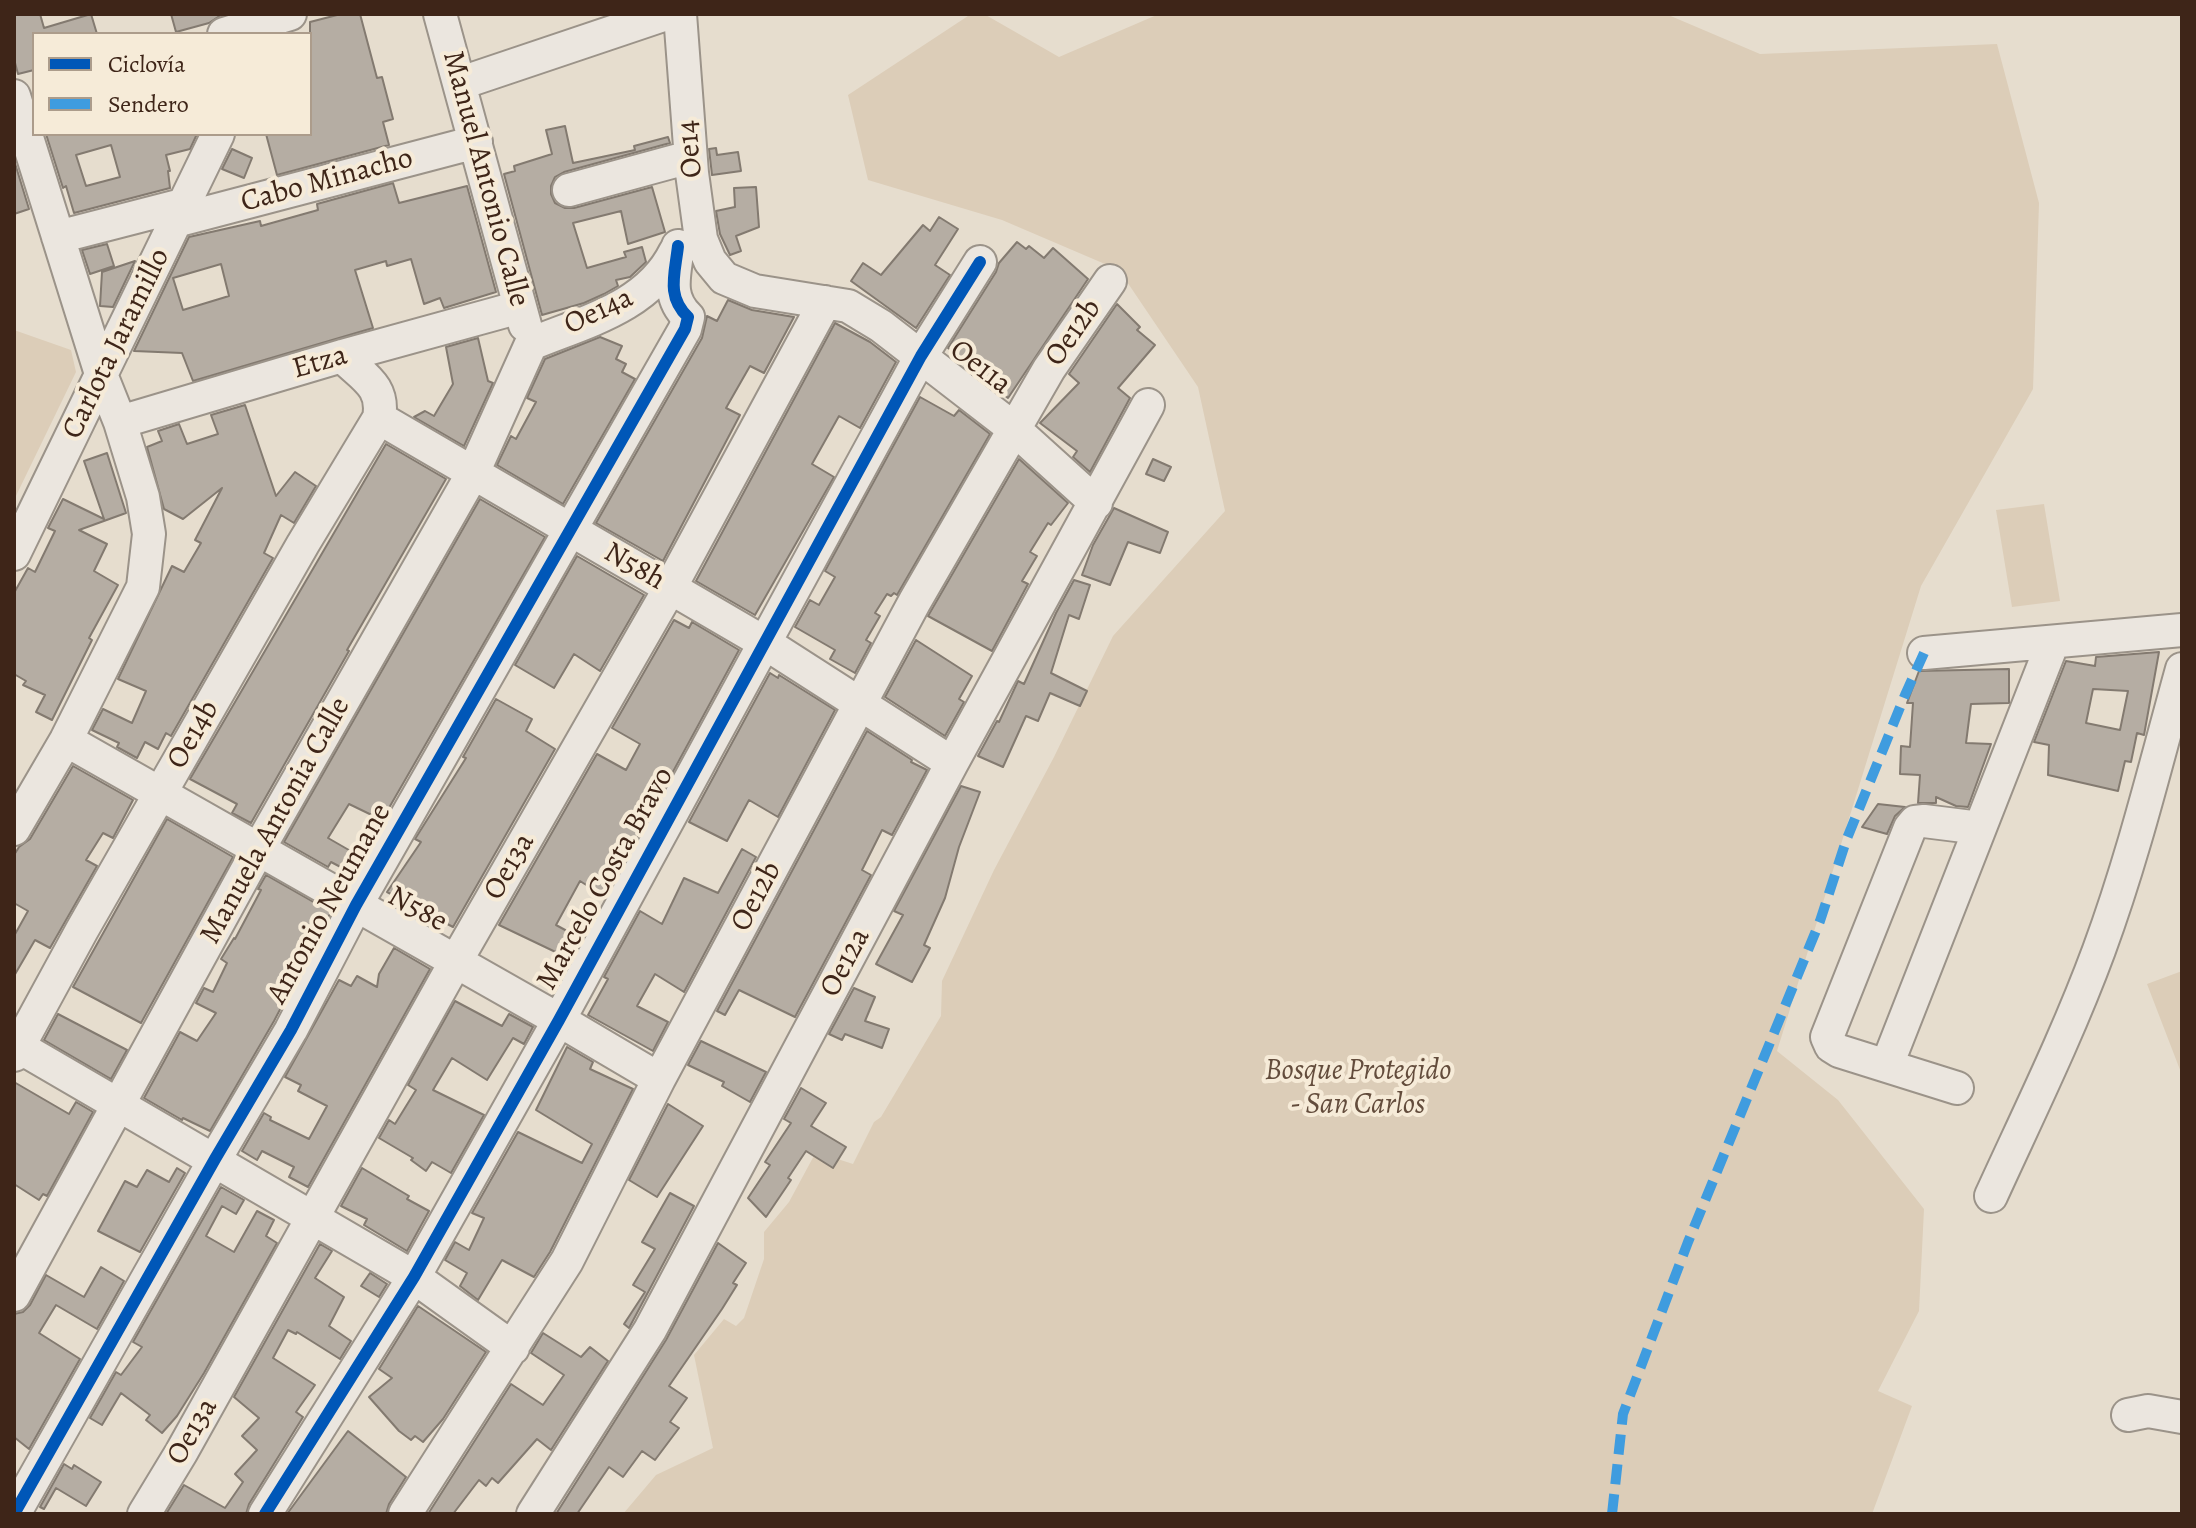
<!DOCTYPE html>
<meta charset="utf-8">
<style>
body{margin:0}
#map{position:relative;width:2196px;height:1528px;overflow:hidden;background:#e6ddce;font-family:Alegreya,serif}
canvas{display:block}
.frame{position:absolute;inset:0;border:16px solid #3e2518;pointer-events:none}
.legend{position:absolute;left:32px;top:32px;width:280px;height:104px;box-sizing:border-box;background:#f6ebd8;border:2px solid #ac9c8b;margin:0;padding:10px 14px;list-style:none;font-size:24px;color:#3e2518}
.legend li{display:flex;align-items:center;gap:16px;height:40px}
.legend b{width:40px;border:2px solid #ac9c8b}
</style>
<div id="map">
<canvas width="2196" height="1528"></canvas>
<div class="frame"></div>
<ul class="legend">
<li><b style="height:10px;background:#0057b8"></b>Ciclovía</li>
<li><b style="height:10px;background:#3f9cdf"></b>Sendero</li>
</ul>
</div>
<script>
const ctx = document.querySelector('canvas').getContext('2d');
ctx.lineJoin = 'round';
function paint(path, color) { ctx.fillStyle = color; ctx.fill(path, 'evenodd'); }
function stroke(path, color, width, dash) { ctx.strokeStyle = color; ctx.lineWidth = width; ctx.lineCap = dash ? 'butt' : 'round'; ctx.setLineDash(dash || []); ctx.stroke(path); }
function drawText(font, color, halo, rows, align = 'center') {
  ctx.font = font + ' Alegreya,serif'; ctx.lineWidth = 8; ctx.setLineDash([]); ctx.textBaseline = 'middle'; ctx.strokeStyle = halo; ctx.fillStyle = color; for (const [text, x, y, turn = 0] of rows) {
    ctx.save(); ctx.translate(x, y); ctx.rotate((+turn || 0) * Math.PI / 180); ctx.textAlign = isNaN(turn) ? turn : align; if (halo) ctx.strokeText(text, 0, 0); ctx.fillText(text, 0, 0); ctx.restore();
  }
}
const green = new Path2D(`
 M971,14H984L1059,57L1159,14H1666L1760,54L1997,44L2039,203L2033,389L1921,586L1777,1051L1838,1100L1924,1209L1919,1311L1878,1391L1912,1406L1872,1514H623L656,1475L713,1448L694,1355L724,1319L736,1326L744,1318L764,1259V1232L789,1202L816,1152L853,1164L874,1122L881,1117L941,1016L942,981L994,870L1054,757L1113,636L1225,511L1198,387L1119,270L1002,220L868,180L848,95Z
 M14,330L71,350L76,372L14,500Z
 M2044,504L2060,601L2012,607L1996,510Z
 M2182,971V1075L2147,984Z`);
const building = new Path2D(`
 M14,14H40L44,28L91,14L97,34H34V70L18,74L14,59Z
 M171,14H221V15L209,23L176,32Z
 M341,14H360L377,78L382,77L393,119L383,122L389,145L277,175L266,134H310V22Z
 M565,126L573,163L635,150L634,146L668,137L670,143L564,172L555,177L551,186V194L555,203L565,208H574L652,187L665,232L628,244L621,211L573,223L587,268L626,257L624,252L642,247L646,262L630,277L616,280L618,286L604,294L584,303L542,315L504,174L515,171L514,166L552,154L546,130Z
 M46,134H197L190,149L166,155L170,171H168L170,188L74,213L66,186L63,188ZM111,145L120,177L86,186L76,155Z
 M716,148L717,155L738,152L741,171L712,175L709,149Z
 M232,149L252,158L244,178L222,169Z
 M14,160L29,209L14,214Z
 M393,183L399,203L467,186L496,292L444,308L440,298L424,304L411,259L387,266L386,261L355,270L373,328L193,381L182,353L134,351L189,237L260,221L261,226L318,210L317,204ZM221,264L229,296L183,310L173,278Z
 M756,187L759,227L736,236L741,251L730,255L720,234L716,211L735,207L734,188Z
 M939,217L958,229L935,265L950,275L916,328L851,281L863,263L881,275L923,225L930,231Z
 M1017,242L1026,249L1029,246L1044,258L1053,248L1088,279L1008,398L965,364L967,361L948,348L996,272L999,263Z
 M107,244L114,266L90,274L82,250Z
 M135,261L113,307L100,306L102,272Z
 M728,300L752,310L794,317L764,373L750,366L726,408L740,415L663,561L596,523L702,338L707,316L717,321Z
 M1117,304L1140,327L1137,330L1155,345L1118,388L1130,398L1090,472L1073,457L1077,451L1040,423L1079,383L1069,374Z
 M835,323L870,342L896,362L860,428L839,416L812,464L834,477L755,615L696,581Z
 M600,337L622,346L616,359L626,364L622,372L635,379L563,504L497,465L511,436L516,439L536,402L527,398L545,359Z
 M478,338L488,381L493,383L464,446L414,417L425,411L434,416L453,384L446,347Z
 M920,397L954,416L959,410L990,434L897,595L894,593L891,596L887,594L875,613L880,616L866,640L871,643L855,673L830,659L835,650L795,627L810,600L819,605L835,577L825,571Z
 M245,405L276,496L295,472L316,486L294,523L281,515L264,553L273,558L171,736L166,733L158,749L145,742L137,758L117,747L119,743L92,730L103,709L132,723L146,691L118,679L172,566L184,572L201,543L195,540L222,488L183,519L164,509L147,447L162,441L158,431L179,424L187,444L218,434L211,415Z
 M386,444L446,479L347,650L349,651L251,823L232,813L237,804L190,779Z
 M107,453L126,513L79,530L107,544L94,571L118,585L89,638L92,640L52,720L36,712L45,695L23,685L26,681L14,674V593L28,568L35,572L55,531L48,528L63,499L104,519L84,461Z
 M1019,459L1068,503L1051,525L1048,523L1030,552L1037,556L1022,581L1028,584L992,651L928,616Z
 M1153,459L1171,467L1164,481L1146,474Z
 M480,499L545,537L382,820L349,804L328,838L361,857L352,873L331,862L328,867L284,842Z
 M1114,508L1168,532L1160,553L1128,542L1110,585L1082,575L1093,545Z
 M577,556L644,595L600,671L574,654L554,688L515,665Z
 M1074,580L1090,585L1079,619L1069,615L1051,673L1087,691L1080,706L1050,693L1038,721L1026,716L1003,767L978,756L997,721L999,722L1018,681L1024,684L1056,613Z
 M674,620L689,628L692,622L739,650L605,897L580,881L556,925L578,937L566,957L499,925L597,754L626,770L640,744L612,728Z
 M916,640L972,676L959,699L964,702L945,736L885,697Z
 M2159,652L2144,735L2137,733L2131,762L2125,761L2118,791L2048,775L2049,745L2034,742L2066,661L2095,666L2096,657ZM2093,689L2128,691L2120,730L2086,723Z
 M2009,669V703L1971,704L1966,743L1991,744L1968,807L1956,806L1936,797V803H1918L1920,775L1900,774L1901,746L1910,747L1913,703H1907L1919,671Z
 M770,673L778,678L779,675L835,710L778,817L749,800L727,841L689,822Z
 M496,699L532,719L526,731L555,749L453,927L387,892L421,842L415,839L466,758L463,757Z
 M867,731L912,760L911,762L927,770L892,835L882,830L862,870L871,875L795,1017L739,990L725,1015L717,1011Z
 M73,766L133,800L113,838L103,833L86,860L97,866L50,948L35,940L14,976V936L28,911L14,903V855L19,847L30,839Z
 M961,786L980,792L959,847L945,898L924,945L930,948L912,982L876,964L903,915L894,911Z
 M1878,804L1905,807L1895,816L1887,834L1862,827Z
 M167,819L233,857L141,1023L73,987Z
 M742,849L756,857L684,992L655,974L637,1006L668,1022L653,1051L588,1015L608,979L604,977L640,911L662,924L684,878L718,893Z
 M266,875L331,912L274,1021L210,1131L183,1118L182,1120L144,1098L180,1032L197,1041L216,1013L196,1003L204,988L213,992L227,963L221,959L234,938L235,939L261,890L258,889Z
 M394,948L430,969L308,1187L289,1177L294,1167L262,1151L257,1160L242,1151L264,1113L271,1117L270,1120L309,1139L327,1106L298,1091L301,1085L285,1077L339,980L351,986L357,976L377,987L379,974Z
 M854,988L875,997L865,1021L889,1029L882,1048L845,1034L842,1040L829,1034Z
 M455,1001L502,1026L509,1014L533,1027L524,1044L513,1038L487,1080L452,1058L433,1090L484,1115L451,1173L432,1162L426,1171L411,1160L413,1158L379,1138L389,1120L395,1124L416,1090L408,1085Z
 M58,1014L127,1050L111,1079L44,1040Z
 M701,1041L766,1072L750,1102L722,1086L724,1082L688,1065Z
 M567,1047L593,1062L590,1069L633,1089L550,1252L534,1277L502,1260L478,1300L460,1286L467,1273L445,1260L455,1242L469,1250L484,1218L472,1213L518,1132L582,1163L592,1144L536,1110Z
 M14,1082L69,1114L76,1102L93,1112L47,1196L43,1194L39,1200L14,1184Z
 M801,1088L826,1103L811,1126L846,1147L833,1168L806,1151L788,1178L791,1180L766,1217L748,1198L770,1165L765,1162L791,1123L784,1119Z
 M668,1104L703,1126L657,1197L629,1180Z
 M177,1168L185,1173L140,1252L98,1231L125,1181L137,1187L147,1170L169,1182Z
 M362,1168L409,1196L407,1199L429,1211L407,1251L364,1225L367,1219L341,1206Z
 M221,1187L244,1200L236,1214L222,1206L206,1236L234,1252L257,1211L274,1220L266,1236L277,1243L204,1373L177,1416L162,1433L146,1420L150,1415L121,1393L102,1425L90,1418L116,1372L121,1375L142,1347L133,1342Z
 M670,1193L694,1206L629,1328L624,1324L645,1292L633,1285L655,1249L642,1242Z
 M718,1243L746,1263L733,1283L737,1285L722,1309L669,1386L687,1398L670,1422L679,1428L655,1460L642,1451L623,1477L609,1467L577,1514H556L666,1340Z
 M320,1244L332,1251L315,1278L344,1297L329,1326L351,1341L340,1359L297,1332L296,1334L288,1330L273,1358L315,1385L296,1412L303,1417L249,1504L246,1514H166L184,1485L225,1508L243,1482L235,1474L257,1450L242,1436L259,1418L234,1397Z
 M101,1267L124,1281L97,1329L56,1305L39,1333L80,1359L29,1449L14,1437V1314L23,1312L30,1305L46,1275L84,1297Z
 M370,1273L387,1284L379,1297L361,1286Z
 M418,1306L486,1352L443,1419L423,1442L415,1436L411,1440L399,1431L369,1397L392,1378L379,1369Z
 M543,1333L581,1357L590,1347L608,1361L551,1450L537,1439L498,1483L492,1478L486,1486L479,1480L453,1514H428L511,1384L543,1405L564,1375L531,1353Z
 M348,1431L406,1477L389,1504L386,1514H287Z
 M64,1464L72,1469L74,1465L101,1482L86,1506L56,1488L44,1509L40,1507Z`);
const minor = new Path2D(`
 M440,14L525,325
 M680,14L692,173L701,239L710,261L724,278L755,291L848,306L881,326L1013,428L1096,503
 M224,34L290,14
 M461,83L666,14
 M14,96L102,377L120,422L143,497L149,534L143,587L66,740L14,829
 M569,190L690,157
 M179,220L476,142
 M58,237L186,204
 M531,344C584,322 648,307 675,252
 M379,418L765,643L952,763
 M120,422L342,356L520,307
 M14,554L218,134
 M1924,653L2182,630
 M66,740L559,1020L659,1079
 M14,1044L414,1277L513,1348
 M14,1055L82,930L303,544L379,418C385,386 363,377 342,356
 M1887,1065L2053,642
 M1957,1088L1839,1051L1831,1046L1827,1037L1910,828L1915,822L1924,821L1980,828
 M1991,1196C2028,1115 2068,1034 2099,950C2133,858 2156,763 2182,669
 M14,1295L258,850L473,473L531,344
 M2128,1415L2148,1411L2182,1417
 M14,1514L215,1159L291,1030L356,905L685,329L688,317C666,296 675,274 678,246
 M144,1514L181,1453L456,961L670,588L825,302
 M265,1514L414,1277L559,1020L921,356L980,262
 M405,1514L567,1261L659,1079L915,601L1049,369L1110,281
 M533,1514L650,1330L952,763L1148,405`);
const quiet = new Path2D(`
 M1612,1514L1623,1414L1688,1242L1820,921L1846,841L1905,695L1924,653`);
const cycleway = new Path2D(`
 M14,1514L215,1159L291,1030L356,905L685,329L688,317C666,296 675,274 678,246
 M265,1514L414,1277L559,1020L921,356L980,262`);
const streetNames = [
 ["Oe14",691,149,-95],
 ["Manuel Antonio Calle",485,179,75],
 ["Cabo Minacho",327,181,-15],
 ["Oe14a",599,312,-25],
 ["Oe12b",1074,333,-55],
 ["Carlota Jaramillo",117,344,-64],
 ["Etza",320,363,-16],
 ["Oe11a",980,368,38],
 ["N58h",634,567,30],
 ["Oe14b",194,735,-60],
 ["Manuela Antonia Calle",276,821,-61],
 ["Oe13a",510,867,-60],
 ["Marcelo Costa Bravo",606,879,-61],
 ["Oe12b",757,897,-62],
 ["Antonio Neumane",330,904,-61],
 ["N58e",417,910,29],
 ["Oe12a",846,963,-62],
 ["Oe13a",193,1432,-60]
];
const parkNames = [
 ["Bosque Protegido",1358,1072],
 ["- San Carlos",1358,1106]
];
paint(green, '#dccdb8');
paint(building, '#b5ada3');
stroke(building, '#837a70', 2);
stroke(minor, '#9b9389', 36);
stroke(minor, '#ebe6df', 32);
stroke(quiet, '#3f9cdf', 10, [20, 10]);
stroke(cycleway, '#0057b8', 12);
drawText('30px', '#3e2518', '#f6ebd8', streetNames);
drawText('italic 30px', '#634c3c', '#f6ebd8', parkNames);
</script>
